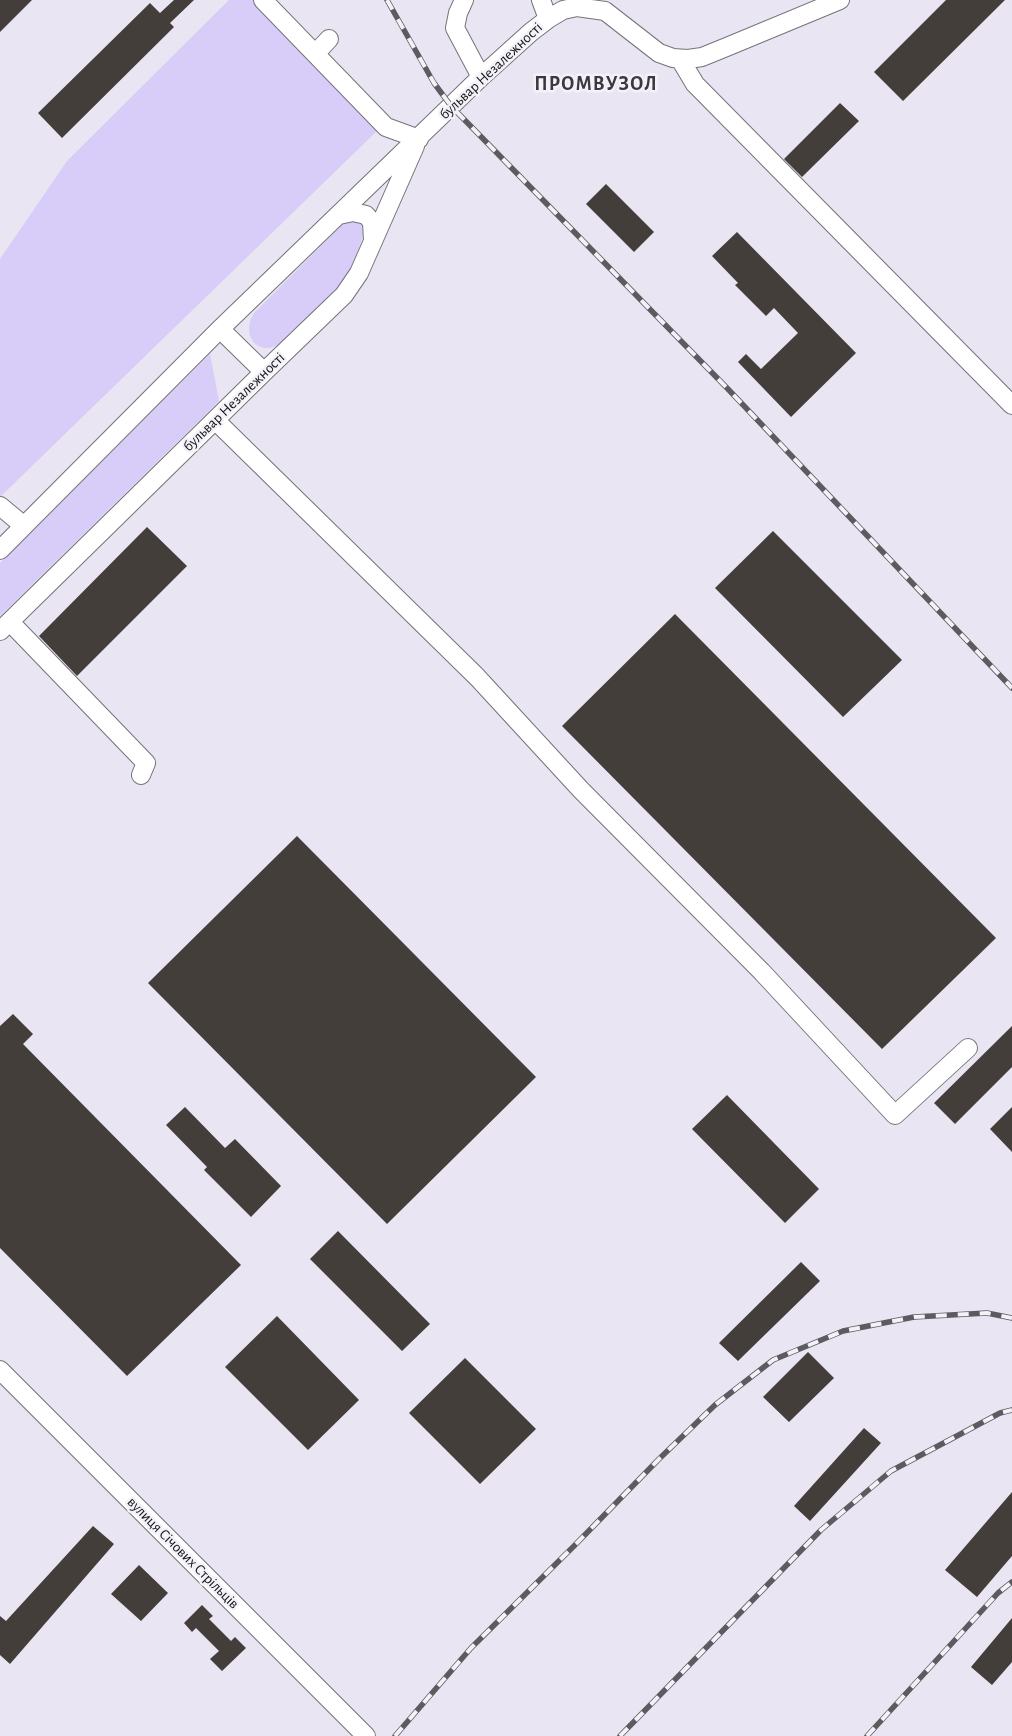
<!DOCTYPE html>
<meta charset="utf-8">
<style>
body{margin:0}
canvas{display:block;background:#f4f2f9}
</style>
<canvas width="1012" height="1736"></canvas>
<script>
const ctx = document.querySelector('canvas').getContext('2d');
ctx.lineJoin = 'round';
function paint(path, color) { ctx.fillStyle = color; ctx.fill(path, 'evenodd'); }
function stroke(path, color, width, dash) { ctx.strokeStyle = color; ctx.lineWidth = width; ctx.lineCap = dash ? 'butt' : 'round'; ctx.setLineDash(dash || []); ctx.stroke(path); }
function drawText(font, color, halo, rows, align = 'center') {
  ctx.font = font + ' "Alegreya Sans",sans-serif'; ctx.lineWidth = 5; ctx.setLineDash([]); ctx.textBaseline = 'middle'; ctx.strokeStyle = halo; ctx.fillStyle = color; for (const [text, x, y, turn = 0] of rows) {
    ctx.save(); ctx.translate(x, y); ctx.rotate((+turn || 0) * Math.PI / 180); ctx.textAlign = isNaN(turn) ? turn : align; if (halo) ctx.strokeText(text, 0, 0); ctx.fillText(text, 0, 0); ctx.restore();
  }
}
const built = new Path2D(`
 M0,0H1012V1736H0Z`);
const green = new Path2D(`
 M229,0H261L381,127L0,497V259L67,161Z
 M356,216L366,226C359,249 351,274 335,292C325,303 313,313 302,324C295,331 286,343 276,346C253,355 241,330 255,312L350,217Z
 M210,354L219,401L0,616V563Z`);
const building = new Path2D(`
 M0,0H32L0,32Z
 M174,0H194L170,23L174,27L62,138L38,113L150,3L160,13Z
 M946,0H1005L903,101L874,72Z
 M840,103L859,121L802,177L784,159Z
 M606,184L654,232L634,252L586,204Z
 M737,232L856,353L791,417L738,362L746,354L761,369L798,333L774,308L766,316L735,285L738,283L712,256Z
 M147,527L187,566L77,676L39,636Z
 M773,531L902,660L843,717L715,588Z
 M675,614L996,938L882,1049L562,726Z
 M297,836L536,1077L387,1224L148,983Z
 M13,1014L33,1034L23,1044L241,1265L127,1376L0,1248V1026Z
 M1012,1026V1067L955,1124L934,1103Z
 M727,1095L819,1189L785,1223L692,1129Z
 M185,1107L225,1148L235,1139L281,1186L251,1217L204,1170L207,1167L166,1125Z
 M1012,1107V1152L990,1129Z
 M338,1231L430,1324L402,1351L310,1259Z
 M801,1262L820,1281L738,1361L719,1343Z
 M277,1316L359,1400L308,1450L225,1367Z
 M808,1352L834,1378L789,1422L763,1397Z
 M465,1358L536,1429L480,1484L409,1413Z
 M864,1428L881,1443L810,1521L794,1506Z
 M1012,1492V1556L977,1597L945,1570Z
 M93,1526L114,1544L10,1664L0,1655V1616L6,1621Z
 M139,1565L168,1593L141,1621L111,1594Z
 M202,1605L213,1616L209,1619L231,1641L235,1637L246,1648L222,1671L210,1659L219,1651L196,1628L192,1632L184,1623Z
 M1012,1618V1662L992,1685L971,1667Z`);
const minor = new Path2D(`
 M263,0L386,127L419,139
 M464,0L458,13L455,28L481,77
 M541,0L548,19
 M315,54L329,39
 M680,59L695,84L1012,405
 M339,215L353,212L366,215L372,222L373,241
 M220,329L264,372
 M215,420L477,677L581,790L762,972L895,1115L968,1048
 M0,506L24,526
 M0,550L220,329L481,77L531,32L548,19L563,10L577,7L605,11L659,53L673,58L688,59L702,57L729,46L840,0
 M10,622L146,763L141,775
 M0,631L264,372L344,295L359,273L415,146
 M0,1370L366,1736`);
const rail = new Path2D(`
 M387,0L434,83L451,106L727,388L1012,688
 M395,1736L471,1648L574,1546L659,1459L715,1405L773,1360L843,1331L914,1317L987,1313L1012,1318
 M620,1736L821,1530L891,1471L1000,1413L1012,1410
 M867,1736L998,1593L1012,1582`);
const streetNames = [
 ["бульвар Незалежності",491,71,-43],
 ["бульвар Незалежності",234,402,-44],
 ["вулиця Січових Стрільців",183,1553,45]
];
const districtNames = [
 ["ПРОМВУЗОЛ",596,84]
];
paint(built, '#e9e5f3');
paint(green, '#d8ccf8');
paint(building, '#433e3a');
stroke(minor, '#757379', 20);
stroke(minor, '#fff', 18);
stroke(rail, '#5c5b5f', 5.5);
stroke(rail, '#f4f2f9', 4, [11]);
drawText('15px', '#141416', '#f4f2f9', streetNames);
ctx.letterSpacing = '1px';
drawText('bold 20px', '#3b393f', '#f4f2f9', districtNames);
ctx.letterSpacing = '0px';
</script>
